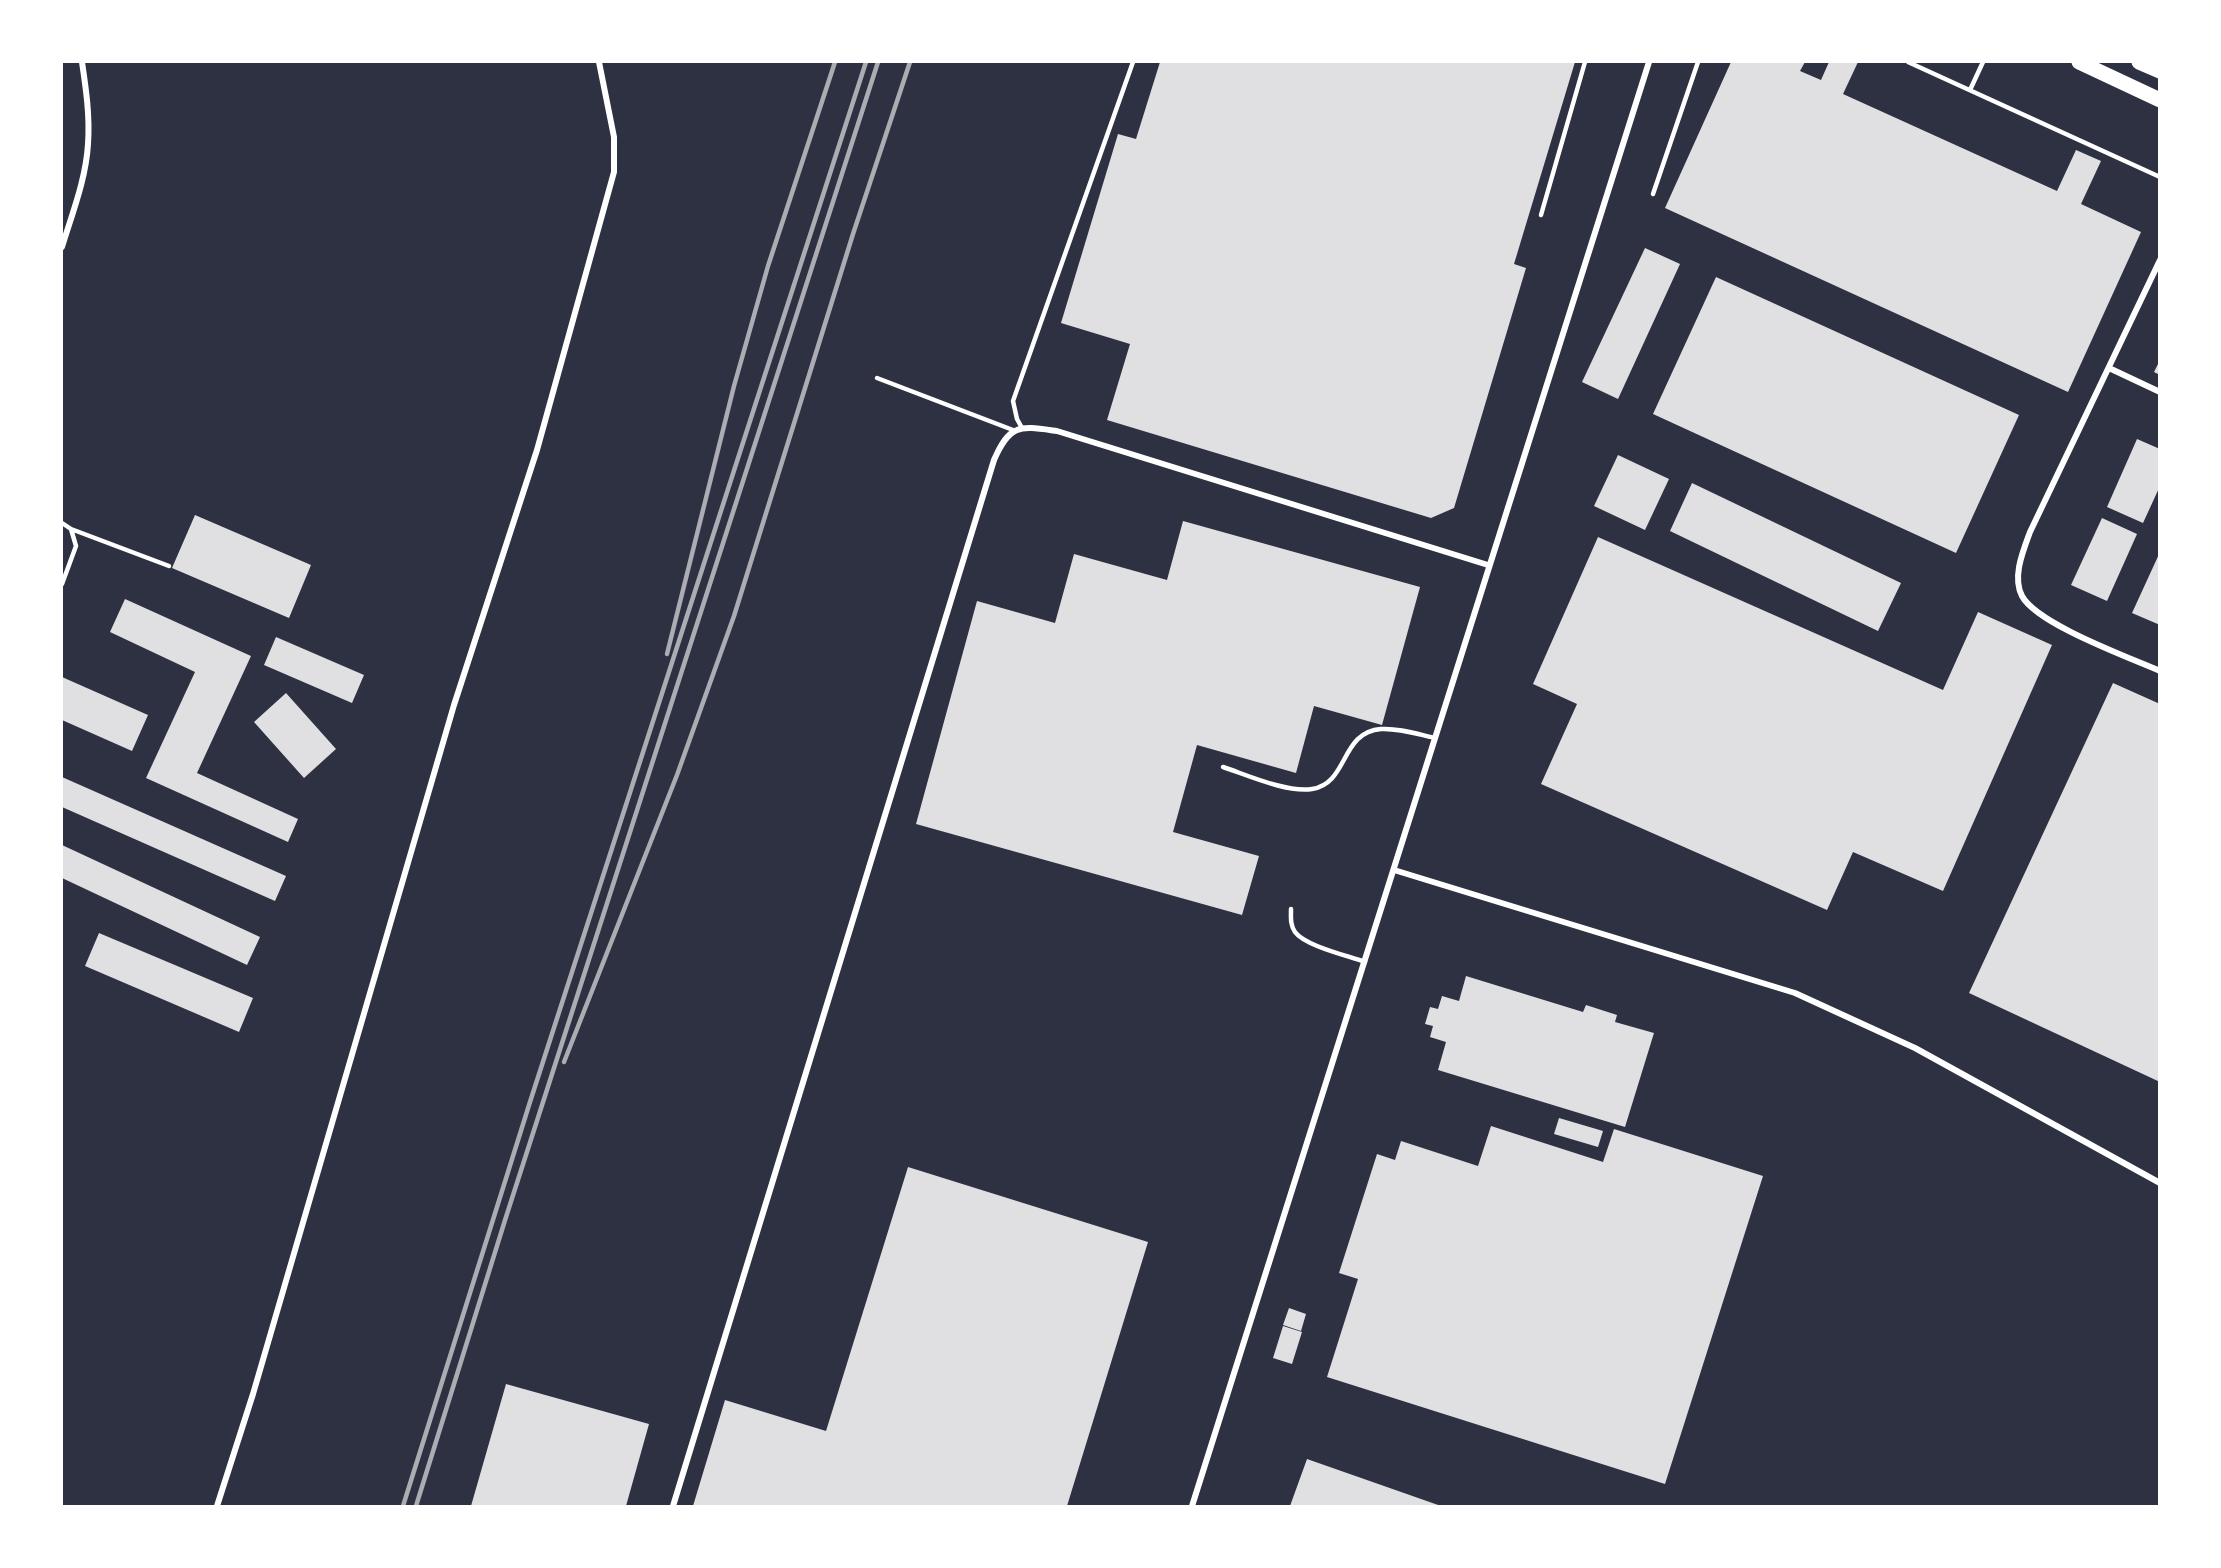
<!DOCTYPE html>
<style>
body{margin:0}
#map{position:relative;width:2221px;height:1568px;overflow:hidden;background:#2d3142;font-family:"Playfair Display",serif}
canvas{display:block}
.frame{position:absolute;inset:0;border:63px solid #fff;pointer-events:none}
</style>
<div id="map">
<canvas width="2221" height="1568"></canvas>
<div class="frame"></div>
</div>
<script>
const ctx = document.querySelector('canvas').getContext('2d');
ctx.lineJoin = 'round';
function paint(path, color) { ctx.fillStyle = color; ctx.fill(path, 'evenodd'); }
function stroke(path, color, width, dash) { ctx.strokeStyle = color; ctx.lineWidth = width; ctx.lineCap = dash ? 'butt' : 'round'; ctx.setLineDash(dash || []); ctx.stroke(path); }
const building = new Path2D(`
 M1160,62H1575L1514,264L1526,268L1454,508L1431,518L1107,420L1130,344L1061,323L1118,134L1136,139Z
 M1731,62H1805L1800,71L1821,80L1829,62H1858L1843,94L2057,191L2076,150L2101,161L2081,204L2141,232L2068,392L1665,208Z
 M1645,248L1680,264L1618,399L1582,382Z
 M1716,277L2019,415L1956,553L1653,414Z
 M2160,360V375L2154,372Z
 M2137,439L2160,449V486L2143,523L2107,507Z
 M1618,455L1669,479L1645,530L1594,506Z
 M1692,483L1901,583L1878,631L1670,531Z
 M195,515L311,565L289,618L172,568Z
 M2102,518L2137,534L2107,601L2071,585Z
 M1183,521L1420,587L1382,725L1314,706L1296,773L1197,745L1173,832L1259,856L1242,915L916,824L977,601L1055,623L1074,554L1167,580Z
 M1598,537L1943,690L1978,612L2052,645L1943,891L1853,852L1827,910L1541,784L1577,704L1533,684Z
 M2160,552V625L2132,613Z
 M125,599L251,656L197,773L298,819L288,842L146,778L195,672L110,632Z
 M276,637L364,675L352,703L264,665Z
 M62,677L148,715L132,751L62,720Z
 M2113,683L2160,704V1082L1969,993Z
 M286,693L336,749L304,778L254,722Z
 M62,777L286,876L275,901L62,807Z
 M62,845L260,937L247,965L62,878Z
 M99,933L253,998L239,1032L85,966Z
 M1466,976L1583,1012L1586,1005L1617,1015L1615,1022L1654,1033L1625,1127L1438,1070L1446,1042L1430,1037L1433,1026L1425,1024L1430,1007L1438,1009L1442,996L1459,1001Z
 M1559,1118L1603,1131L1598,1147L1554,1134Z
 M1491,1126L1603,1162L1614,1129L1763,1176L1665,1484L1327,1377L1358,1279L1339,1273L1377,1154L1395,1160L1401,1141L1478,1166Z
 M908,1167L1148,1242L1067,1506H693L725,1400L826,1431Z
 M1289,1308L1306,1314L1301,1331L1283,1325Z
 M1283,1326L1302,1332L1292,1364L1273,1358Z
 M506,1384L649,1424L626,1506H471Z
 M1307,1459L1441,1506H1290Z`);
const service = new Path2D(`
 M1908,62L2160,177
 M1970,90L1983,62
 M1653,194L1698,62
 M1541,215L1585,62
 M877,378L1013,430
 M1022,428L1017,419L1013,401L1133,62
 M62,523L71,529L76,546L62,584
 M71,529L169,566
 M1223,767C1247,775 1287,793 1312,789C1349,783 1340,732 1381,729C1399,728 1417,734 1435,738
 M1291,909C1291,917 1290,925 1295,932C1305,946 1349,956 1365,962`);
const minor = new Path2D(`
 M62,247C72,214 86,179 88,144C90,116 86,89 82,62
 M2160,260L2030,532C2023,551 2012,577 2022,596C2037,624 2128,657 2160,671
 M2109,368L2160,392
 M1394,870L1795,993L1915,1048L2160,1183
 M217,1506L253,1394L454,705L537,450L614,172V137L599,62
 M673,1506L994,460C1010,423 1020,426 1057,431L1488,565
 M1192,1506C1345,1025 1495,543 1649,62`);
const primary = new Path2D(`
 M2079,62L2160,100
 M2139,62L2160,71`);
const rail = new Path2D(`
 M667,654L734,386L768,266L835,62
 M564,1062L677,775L734,616L853,234L910,62
 M403,1506L530,1102L866,62
 M416,1506L506,1217L878,62`);
paint(building, '#e0e0e3');
stroke(service, '#fff', 4.5);
stroke(minor, '#fff', 6);
stroke(primary, '#fff', 15);
stroke(rail, '#abadb3', 4.5);
</script>
